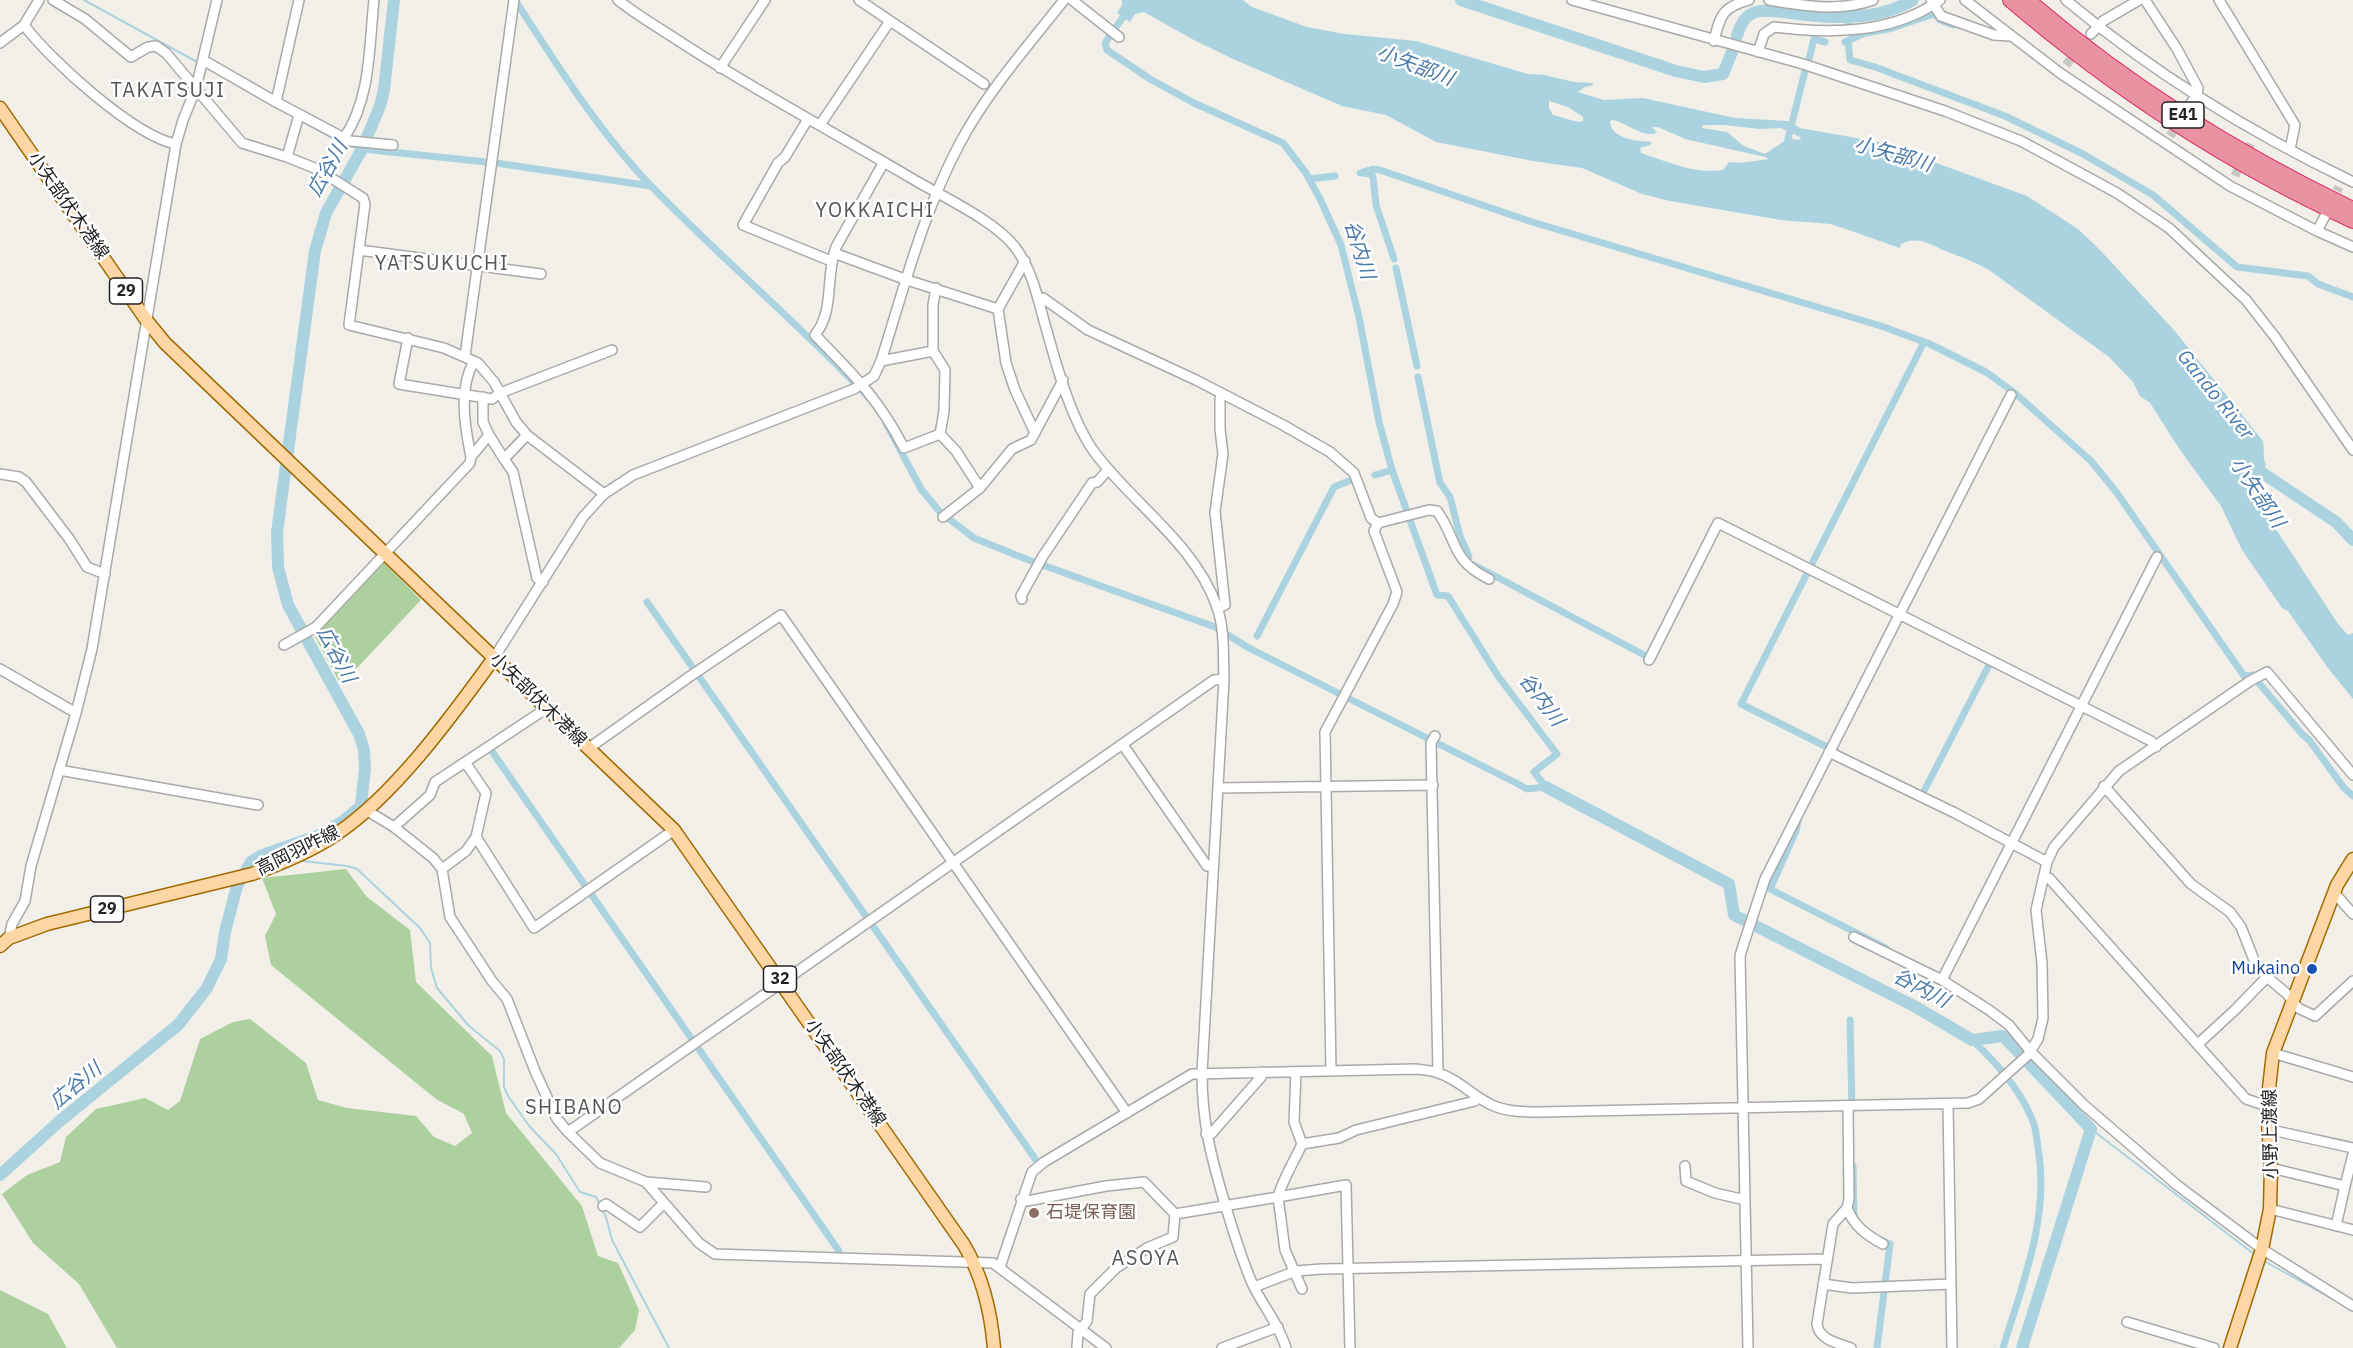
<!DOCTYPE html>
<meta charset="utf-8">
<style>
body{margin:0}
canvas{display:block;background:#f2efe9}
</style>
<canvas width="2353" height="1348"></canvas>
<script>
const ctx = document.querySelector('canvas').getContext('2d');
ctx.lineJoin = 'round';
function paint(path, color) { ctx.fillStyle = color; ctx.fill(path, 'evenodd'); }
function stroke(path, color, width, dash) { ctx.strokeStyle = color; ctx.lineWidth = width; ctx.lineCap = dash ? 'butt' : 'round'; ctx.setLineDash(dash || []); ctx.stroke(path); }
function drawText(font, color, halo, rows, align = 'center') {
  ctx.font = font + ' "IBM Plex Sans","Noto Sans JP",sans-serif'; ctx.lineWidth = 5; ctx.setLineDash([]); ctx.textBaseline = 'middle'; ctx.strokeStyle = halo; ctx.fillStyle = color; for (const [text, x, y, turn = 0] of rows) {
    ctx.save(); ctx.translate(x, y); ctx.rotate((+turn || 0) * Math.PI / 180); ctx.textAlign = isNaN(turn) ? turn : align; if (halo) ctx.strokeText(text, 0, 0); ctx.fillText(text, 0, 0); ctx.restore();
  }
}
const forest = new Path2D(`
 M380,562H383L421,600L341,685L314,635Z
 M346,869L366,896L410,930L416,982L492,1056L506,1113L582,1206L598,1256L618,1263L639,1310L635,1330L619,1348H117L79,1284L33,1243L2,1194L27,1175L60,1162L66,1137L96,1109L145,1098L168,1110L180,1101L200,1039L233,1022L250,1019L306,1063L318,1100L347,1108L416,1116L434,1137L455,1146L472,1133L464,1114L436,1099L271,965L265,936L276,914L262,878Z
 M0,1290L48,1314L67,1348H0Z`);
const water = new Path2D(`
 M1122,0H1243L1252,7L1307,27L1345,34L1416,41L1528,74L1544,75L1574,82L1592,83L1594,85L1585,87L1578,92L1604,100L1643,98L1735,118L1788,121L1800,128L1879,142L1907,155L1928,160L2027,196L2078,229L2100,250L2174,330L2263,441C2265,450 2262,457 2266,465L2250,487L2251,491L2338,624L2348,635L2353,633V699L2328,668L2288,611L2282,608L2242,550L2221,506L2180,450L2150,403L2140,396L2133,382L2109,357L1989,270C1975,262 1961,257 1946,251C1931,245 1918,235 1901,244L1900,248L1831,224L1781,220L1670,201L1642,194L1582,168L1533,161L1436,142L1386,115L1342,106L1233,59L1192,39L1144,12L1135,14L1130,22L1117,13L1122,5ZM1549,101L1568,107L1583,117V121L1578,122L1553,115L1549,108ZM1613,120C1627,123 1642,138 1657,133L1652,127H1658L1685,139L1765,157L1769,159L1740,163L1729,162L1723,170C1696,175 1666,161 1641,153L1640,148L1650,145L1652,142C1638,141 1611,140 1610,121ZM1707,125H1724L1760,129L1781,128L1800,137L1801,139L1797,140L1789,138L1765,154L1744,146L1727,132L1702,128V126Z`);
const stream = new Path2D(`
 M84,0L199,63
 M300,120L344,145L362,149
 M301,857L303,861L347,866L357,869L420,928L430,943L431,968L437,988L469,1026L500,1051L504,1059V1087L508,1096L530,1127L556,1154L580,1192L596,1197L606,1217L612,1240L669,1348
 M2091,1129L2254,1254
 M2264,1261L2338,1302`);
const canal = new Path2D(`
 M515,0C557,65 599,132 652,187C722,259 799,324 868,397
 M1135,0L1105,43L1107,50L1150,79L1194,103L1283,143L1306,173L1321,201L1341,245L1359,317L1379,422L1392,470L1437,595L1448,596L1498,676L1557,754L1534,772L1546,787
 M1848,18V23
 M1848,41L1850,60L1875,67L2005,116L2083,154L2153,195L2237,267L2308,276L2318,284L2353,297
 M1845,42L1865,33L1889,29L1931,15H1936L1940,20L1953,25
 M1808,63L1814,39L1825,42
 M1786,147L1805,71
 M362,149L496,163L651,186
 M1360,173L1373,169L1380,170L1529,221L1881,326L1930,344L1986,372L2016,394L2091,461L2117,493L2244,676L2255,675
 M1363,173L1371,174L1373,177L1376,205L1394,259
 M1309,179L1335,176
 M1396,268L1417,366
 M1418,377L1440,483L1450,497L1460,536L1469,557
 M886,423L921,489L940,512L974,538L1026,559L1215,627L1249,648L1518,784L1527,789L1546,787
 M1375,475L1392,470
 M1474,565L1646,656
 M647,602L1038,1163
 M1257,636L1334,487L1351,480
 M2258,682L2302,734L2309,740L2344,788L2353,796
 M491,750L839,1251
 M1835,751L1741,704L1924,342
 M1917,793L1922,795L1990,663L1995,665
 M1798,820L1796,831L1770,889L1886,948
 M1850,1020L1852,1110
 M1972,1040C1998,1064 2022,1091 2034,1124C2036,1131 2037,1140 2038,1147C2050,1217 2023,1282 2003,1348
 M1853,1166L1854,1216L1856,1220
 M1877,1348L1890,1244L1881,1240`);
const river = new Path2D(`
 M1461,0L1676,71L1704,77L1723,74L1732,52
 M1737,36C1740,25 1745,15 1756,12C1769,8 1786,13 1798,14C1836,19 1879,20 1913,0
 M2249,464L2336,522L2353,540
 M1546,787L1729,884L1734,915L1914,1006L1972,1040L2003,1036L2091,1129L2022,1348
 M0,1175L61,1120L178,1025L207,988L221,959L225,932L237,886L251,862L260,856L320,835L342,822L361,806L365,768L364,750L359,734L288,605L278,567L277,532L315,251L326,213L362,149L380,106L384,90L394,0`);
const minorTunnel = new Path2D(`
 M2066,65L2078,50
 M2170,136L2191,103
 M2235,176L2252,141
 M2331,203L2339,187`);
const minor = new Path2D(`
 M53,0L85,19L131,57L148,47L156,46L166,53L242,143L287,157L317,169L363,198L365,204L349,325L444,348L478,363L494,382L516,422L527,435L604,494
 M618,0C638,16 661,29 682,43C756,91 835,133 911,178C941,196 994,220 1015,247C1033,271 1038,300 1046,328C1057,367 1071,420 1095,453C1134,505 1195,544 1217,607C1225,630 1223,656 1224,679L1202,1073C1202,1122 1211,1157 1225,1204C1233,1231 1241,1257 1252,1283C1262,1305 1279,1324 1286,1348
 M859,0L984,84
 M1072,0L1119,37
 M1572,0L1803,64L1945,111L2021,141L2117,193L2169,228L2246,300L2275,337L2353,450
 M1769,0C1804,6 1840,12 1873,0
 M1931,0L1941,16L1994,35L2010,36
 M1965,0L2060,73L2230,186L2317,231L2353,247
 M2066,0C2153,73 2251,133 2353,182
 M2145,0L2177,49L2198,88L2197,95L2191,103
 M2219,0L2295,125L2290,149
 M24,25C50,60 134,136 176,144
 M2091,34L2103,21L2139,0
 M1714,41C1720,15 1723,7 1749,0
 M0,43L24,25L39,0
 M1758,52L1764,34L1774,27C1830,34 1893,34 1940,0
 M203,60L276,102L299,0
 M720,68L765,0
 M276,102L344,138C371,99 369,46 374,0
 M808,119L785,157L778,163L743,225L831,261
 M820,125L890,21
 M344,138L350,141L393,145
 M287,157L299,115
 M884,162L836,247C825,277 835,310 815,335C853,374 879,399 904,448L940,434L944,411L945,370L933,351V305L936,288
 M2317,231L2325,216
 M359,250L541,274
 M834,253L907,280L998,309
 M1025,261L998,309L1006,363L1015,390L1035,433
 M1039,299L1043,298L1088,330L1196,380L1283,425L1330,452L1354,473L1371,518L1378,523L1429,510L1437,511C1458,540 1450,560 1489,579
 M408,338L399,384L492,399L500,393L612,350
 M465,356L514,0
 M881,361L933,351
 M483,397V422L489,435
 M940,434L956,451L980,488L943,517
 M471,457C465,427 458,389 474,361
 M504,459L513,472L537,578L543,582
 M0,474L19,477L26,482L70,540L87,567L105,574
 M980,488L1012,449L1031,440L1063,380
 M1022,599L1021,596L1043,556L1092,483L1097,482L1108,470
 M1217,608L1225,605L1215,512L1223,454L1220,429V399L1222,394
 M284,645L316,627L470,463L471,457L489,435L504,459L527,435
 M494,658L583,517L604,494L633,475L854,389L874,376L881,361C904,288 923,212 960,143C987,92 1028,46 1064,0
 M1649,660L1718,523L2151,741L2156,747
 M0,669L76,713
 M1435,736L1431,743L1438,1072
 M1123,745L1207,866H1213
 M589,748L689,677L781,615L1127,1113
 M1829,752L1955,813L2047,862
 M465,762L486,793L476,837L534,928L674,830
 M59,770L258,805
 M2104,786L2191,884L2230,912L2241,927L2254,960L2267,977L2287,994L2298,1008L2315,1016L2353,981
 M1218,788L1433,785
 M366,810L394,827L433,858L442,869L450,917L492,981L507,999L535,1071L557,1119L568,1132L600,1163L646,1182L699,1243L715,1254L993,1263L1106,1348
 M394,827L430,795L435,782L547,708
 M442,869L466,851L476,837
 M2043,878H2049L2246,1099L2267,1106
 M2338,897L2353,914
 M1854,937L1942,980L1989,1010L2009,1025L2031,1052L2084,1105L2177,1185L2262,1249L2353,1306
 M9,938L12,924L25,901L31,866L76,713L92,649L176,144L183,120L196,88L217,0
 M1942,980L2157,557
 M2198,1044L2236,1009L2267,977
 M2273,1053L2353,1077
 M1331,1070L1325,732L1393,604L1397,592L1374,531L1378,523
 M1948,1104L1952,1348
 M1848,1106L1849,1199L1847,1208L1833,1224L1817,1324C1819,1340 1838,1343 1851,1348
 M2267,1129L2353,1148
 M568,1132L1214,680L1224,679
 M1206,1134H1211L1261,1077V1072
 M1302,1144L1339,1138L1356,1130L1475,1101L1477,1098
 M1685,1166L1686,1181L1715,1193L1745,1200
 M2271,1168L2345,1186L2336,1226
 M646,1182L706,1187
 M2345,1186L2353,1154
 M1021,1199L1027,1201L1106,1186L1144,1182L1175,1214L1278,1197C1283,1178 1294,1162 1302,1144L1294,1122L1296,1072
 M603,1206L606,1204L640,1227L663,1204
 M1847,1208C1854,1226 1866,1235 1883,1244
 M2270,1209L2353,1230
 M1000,1267L1032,1172L1044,1162L1192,1074L1415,1069C1423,1070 1431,1070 1438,1073C1459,1079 1474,1098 1494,1106C1509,1112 1525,1112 1540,1112L1968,1103L1979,1099L2028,1055L2038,1039L2043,1018L2042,963L2036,910L2047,862L2054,847L2119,771L2250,681L2267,672L2353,775
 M1823,1284L1852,1288L1951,1284
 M1254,1287L1296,1271L1322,1269L1826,1259
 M1302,1289L1285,1250L1278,1197L1346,1185L1350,1348
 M2127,1322L2214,1348
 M1077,1348L1078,1333L1087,1321L1090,1294L1116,1268L1147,1248L1173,1237L1175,1214
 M1222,1348L1278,1327
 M1748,1348L1740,956L1743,946L1765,879L2011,395`);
const major = new Path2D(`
 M0,108L147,321L165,343L674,830L964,1245C983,1277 991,1312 994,1348
 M0,946L9,938L47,924L252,874C280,864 310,852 335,835C394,796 452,716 494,658
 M2230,1348L2262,1249L2270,1209L2271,1168L2267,1106L2273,1053L2337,885L2353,859`);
const highway = new Path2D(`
 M2010,0C2114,89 2229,164 2353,221
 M2028,0C2126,84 2236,153 2353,209`);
const markers = [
 [2312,969,6,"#1a4fb4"],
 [1034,1213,6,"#8d6e63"]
];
const shields = [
 [2183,115,42],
 [126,291,33],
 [107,909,33],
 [780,979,33]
];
const shieldNames = [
 ["E41",2183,115],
 ["29",126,291],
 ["29",107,909],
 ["32",780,979]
];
const streetNames = [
 ["小矢部伏木港線",68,206,55],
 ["小矢部伏木港線",538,700,44],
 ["高岡羽咋線",298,851,-26],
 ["小矢部伏木港線",845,1073,55],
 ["小野上渡線",2271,1134,-91]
];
const transitNames = [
 ["Mukaino",2300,969]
];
const educationNames = [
 ["石堤保育園",1046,1213]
];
const waterNames = [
 ["小矢部川",1415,66,21],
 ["小矢部川",1893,155,16],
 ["広谷川",328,169,-61],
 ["谷内川",1359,250,73],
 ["Gando River",2215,395,51],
 ["小矢部川",2257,493,56],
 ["広谷川",336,655,62],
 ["谷内川",1541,700,53],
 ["谷内川",1921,989,28],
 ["広谷川",76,1086,-40]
];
const neighbourhoodNames = [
 ["TAKATSUJI",168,91],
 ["YOKKAICHI",875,211],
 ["YATSUKUCHI",442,264],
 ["SHIBANO",574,1108],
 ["ASOYA",1146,1259]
];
paint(forest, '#add19e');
paint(water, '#aad3df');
stroke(stream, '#aad3df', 2);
stroke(canal, '#aad3df', 7);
stroke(river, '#aad3df', 12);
stroke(minorTunnel, '#c8c6c1', 9, [9, 4.5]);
stroke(minor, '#a9a9a9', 12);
stroke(major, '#a06b00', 15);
stroke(highway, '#dc2a67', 16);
stroke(minor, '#fff', 9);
stroke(major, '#fcd6a4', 12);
stroke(highway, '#e892a2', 14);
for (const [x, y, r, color] of markers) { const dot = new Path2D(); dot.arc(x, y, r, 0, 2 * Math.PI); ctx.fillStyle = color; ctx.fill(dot); stroke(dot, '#fff', 2); }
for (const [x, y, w] of shields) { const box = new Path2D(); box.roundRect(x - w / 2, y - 13, w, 26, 4.5); ctx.fillStyle = '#fff'; ctx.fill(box); stroke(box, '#222', 1.5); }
drawText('bold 16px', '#222', null, shieldNames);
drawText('18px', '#222', '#fff', streetNames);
drawText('18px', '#164399', '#fff', transitNames, 'right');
drawText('18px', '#785e54', '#fff', educationNames, 'left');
drawText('italic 20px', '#4a7aab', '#fff', waterNames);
ctx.letterSpacing = '1.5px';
drawText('20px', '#555', '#fff', neighbourhoodNames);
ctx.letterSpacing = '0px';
</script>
